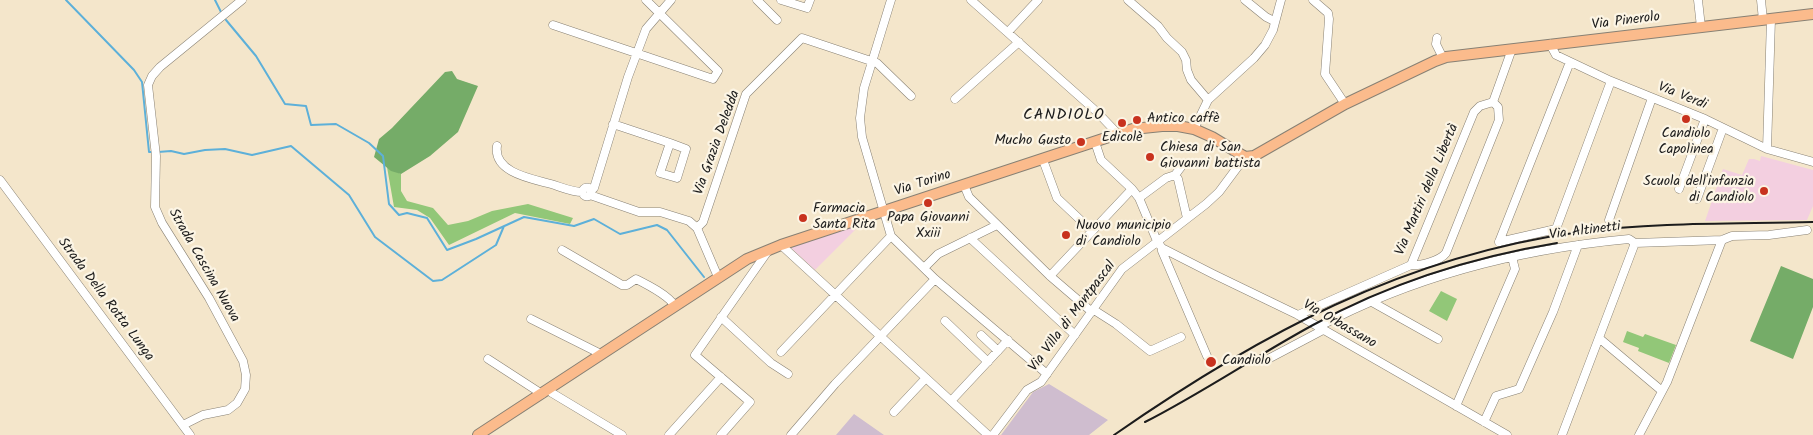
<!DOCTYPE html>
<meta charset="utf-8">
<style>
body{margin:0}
canvas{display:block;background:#f4e6cb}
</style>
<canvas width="1813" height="435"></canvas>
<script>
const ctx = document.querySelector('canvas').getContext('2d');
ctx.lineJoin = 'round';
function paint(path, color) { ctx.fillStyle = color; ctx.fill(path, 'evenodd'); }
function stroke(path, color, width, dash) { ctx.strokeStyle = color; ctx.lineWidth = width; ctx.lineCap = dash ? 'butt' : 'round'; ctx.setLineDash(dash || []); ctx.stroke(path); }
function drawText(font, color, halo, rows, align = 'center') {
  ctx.font = font + ' Kalam,sans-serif'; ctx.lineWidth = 4.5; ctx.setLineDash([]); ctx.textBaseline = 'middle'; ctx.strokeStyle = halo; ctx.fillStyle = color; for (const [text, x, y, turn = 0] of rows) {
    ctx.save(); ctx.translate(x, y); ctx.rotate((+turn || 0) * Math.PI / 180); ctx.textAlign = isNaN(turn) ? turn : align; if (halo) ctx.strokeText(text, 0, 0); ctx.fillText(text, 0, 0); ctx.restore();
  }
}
const built = new Path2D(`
 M1761,156L1813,170V206L1807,220L1705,221L1723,169L1742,175L1749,159H1754L1760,161Z
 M861,224L815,270L790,247Z`);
const industrial = new Path2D(`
 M1049,384L1108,420L1089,435H1001L1033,392Z
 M854,414L884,435H836Z`);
const green = new Path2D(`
 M387,167L401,174V191L407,201L433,208L448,225L468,221L492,211L528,204L573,218L570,224L515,213L449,245L430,218L417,210L394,207Z
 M1441,291L1457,299L1447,321L1429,311Z
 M1627,331L1643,337L1645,334L1676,345L1669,363L1638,351L1639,348L1623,342Z`);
const forest = new Path2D(`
 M452,71L457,79L478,86L458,132L430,156L401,174L391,171L374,157L379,139L392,128L445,72Z
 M1781,266L1813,279V307L1793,359L1750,341Z`);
const stream = new Path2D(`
 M66,0L134,70L142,82L149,152H153
 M215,0L221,12
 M226,20L256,56L285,104L306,106L311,125L336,124L369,143L383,156L389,204L399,215L407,213L427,218L447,250L476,239L524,217L574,226L594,219L620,234L657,225L667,230L704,277
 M158,152L171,151L184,154L205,150L225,149L252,155L291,146L349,195L375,237L433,281L442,280L496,245L504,226`);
const minor = new Path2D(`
 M757,0L777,20
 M781,0L807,8L810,0
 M891,0L864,88L860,118L862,137L891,236L935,279L1047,374
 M971,0L1097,112L1117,133
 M1128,0L1158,26L1167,38L1182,52L1186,60L1187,70L1191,80L1208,100
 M1245,0L1266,17L1274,21
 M1313,0L1328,13L1329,19L1325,74L1345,104
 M1698,0L1701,27
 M1761,0L1763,20
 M553,25L713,79L718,71L646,0
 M1008,32L1038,0
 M1437,38L1436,44L1443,58
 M1550,44L1556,55L1611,81L1705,119L1767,149L1813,162
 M955,99L1019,42
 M1493,102L1512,49
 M613,124L670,143
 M1194,129L1208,100L1254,58L1265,45L1273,30L1281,0
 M1095,142L1101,160L1132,189L1139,198L1157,241L1162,248L1213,274L1298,315L1507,435
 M670,143L686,149L677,178L660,173Z
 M497,146C493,173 533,179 551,184C561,187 572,192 582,192
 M1767,149L1771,19
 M1043,160L1057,198L1092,231
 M1175,175L1178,179L1187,218
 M0,180L190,435
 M964,185L969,197L1050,276L1092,312
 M582.5 192a4.5 4.5 0 1 1 9 0a4.5 4.5 0 1 1-9 0Z
 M1679,189L1705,119
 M591,191L594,188L628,77L646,29L671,0
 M590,195L639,212H660L689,221L697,228L718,277
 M1139,198L1166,178L1175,175L1184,163
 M1697,199L1723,128
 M1609,220L1652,98
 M697,228L703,222L746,94L802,38L877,63L911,96
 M970,238L1075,335
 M1499,242L1556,229L1611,81
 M1499,242L1570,62
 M781,245L988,435
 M1162,248V251L1207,356
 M562,250L622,285H627L636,279C648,285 668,295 675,306
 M1411,265C1420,266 1440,261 1446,253L1499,120L1498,107L1493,102
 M924,268L938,254L997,225
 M1050,276L1132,189
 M1372,302L1438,339
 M1094,310L1116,324L1150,351L1181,337
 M1298,315L1411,265L1474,112L1480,106L1493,102
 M721,317L771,363L788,374
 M531,319L601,354
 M945,321L988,362
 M1318,327C1414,276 1521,249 1629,239L1635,243L1722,240L1732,236L1769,235L1807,230
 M981,335L998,351
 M1599,338L1662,391
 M781,352L891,236
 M1270,358L1323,330
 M488,359L542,394
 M549,389L552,393L622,435
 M951,401L1008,340
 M1456,406L1515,269L1512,257
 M894,412L926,378
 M1484,422L1496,396L1519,389L1553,312L1578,245
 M183,425L203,415L228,410L237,403L245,389L246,375L243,361L209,298L162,223L155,207L156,156L148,85L152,76L160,67L242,0
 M669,435L721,377
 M721,435L750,402L695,355L768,251
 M791,435L835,384L935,279
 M993,435L1027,390L1041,382L1122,269L1206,204L1219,192L1245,157
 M1562,435L1635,243
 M1639,435L1667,382L1722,240`);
const major = new Path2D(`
 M478,435L747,259L781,245L1133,129L1162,126H1178L1194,129L1212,137L1245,157L1254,156L1345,104L1435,61L1446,57L1813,14`);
const rail = new Path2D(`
 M1145,422C1202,393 1256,356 1313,325C1388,284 1472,257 1557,243
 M1114,435C1258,335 1403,256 1580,232C1657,222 1735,224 1813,222`);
const markers = [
 [1686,119,5,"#c8321e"],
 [1137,120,5,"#c8321e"],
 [1122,123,5,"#c8321e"],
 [1081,142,5,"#c8321e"],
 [1150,157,5,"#c8321e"],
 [1764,191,5,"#c8321e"],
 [928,203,5,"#c8321e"],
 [803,218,5,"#c8321e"],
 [1066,235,5,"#c8321e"],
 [1211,362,6,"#c8321e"]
];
const streetNames = [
 ["Via Pinerolo",1626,22,-7],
 ["Via Verdi",1682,97,22],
 ["Via Grazia Deledda",718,143,-70],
 ["Via Torino",923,184,-18],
 ["Via Martiri della Libertà",1428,190,-67],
 ["Via Altinetti",1585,232,-7],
 ["Strada Cascina Nuova",203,266,60],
 ["Strada Della Rotta Lunga",105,300,53],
 ["Via Villa di Montpascal",1073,317,-53],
 ["Via Orbassano",1339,325,30]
];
const poiNames = [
 ["Antico caffè",1147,120],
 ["Candiolo",1686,135,"center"],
 ["Capolinea",1686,151,"center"],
 ["Edicolè",1122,139,"center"],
 ["Mucho Gusto",1071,142,"right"],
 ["Chiesa di San",1160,149],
 ["Giovanni battista",1160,165],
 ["Scuola dell'infanzia",1754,183,"right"],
 ["di Candiolo",1754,199,"right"],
 ["Farmacia",813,210],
 ["Santa Rita",813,226],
 ["Papa Giovanni",928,219,"center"],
 ["Xxiii",928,235,"center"],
 ["Nuovo municipio",1076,227],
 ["di Candiolo",1076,243],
 ["Candiolo",1222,362]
];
const quarterNames = [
 ["CANDIOLO",1064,116]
];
paint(built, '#f3cfe0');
paint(industrial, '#cfbdcf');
paint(green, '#92c778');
paint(forest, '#75ac68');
stroke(stream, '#5db0d9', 2);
stroke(minor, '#888174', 9);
stroke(major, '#888174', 12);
stroke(minor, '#fff', 8);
stroke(major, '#fbbb8c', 10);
stroke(rail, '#1c1c1c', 2);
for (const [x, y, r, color] of markers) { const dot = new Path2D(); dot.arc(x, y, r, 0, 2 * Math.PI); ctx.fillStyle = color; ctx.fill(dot); stroke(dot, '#fcf5e5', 2); }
drawText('14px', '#1c1c1c', '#fcf5e5', streetNames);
drawText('14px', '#1c1c1c', '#fcf5e5', poiNames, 'left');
ctx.letterSpacing = '1px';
drawText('16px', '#1c1c1c', '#fcf5e5', quarterNames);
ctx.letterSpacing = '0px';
</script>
